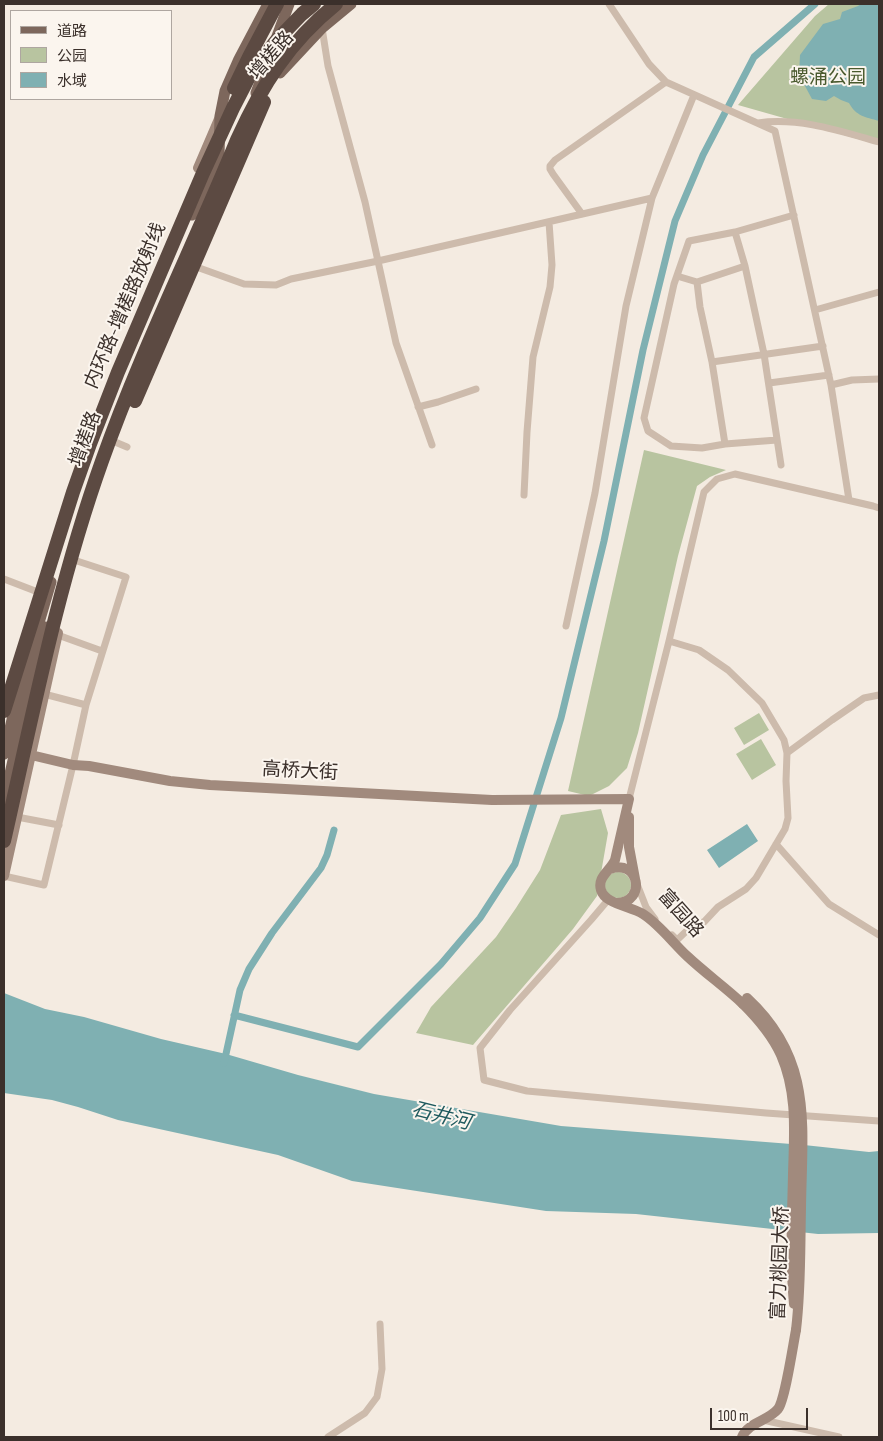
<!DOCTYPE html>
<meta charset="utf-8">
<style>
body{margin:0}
#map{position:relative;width:883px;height:1441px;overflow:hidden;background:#f4ebe1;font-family:"Sofia Sans Condensed","Noto Sans SC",sans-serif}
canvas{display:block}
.frame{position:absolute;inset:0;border:5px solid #3b302b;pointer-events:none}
.legend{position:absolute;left:10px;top:10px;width:162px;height:90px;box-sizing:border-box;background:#fbf5ee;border:1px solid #aea6a0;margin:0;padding:6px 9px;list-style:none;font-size:15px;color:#3b302b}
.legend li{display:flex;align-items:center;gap:10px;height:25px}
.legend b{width:25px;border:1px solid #aea6a0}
.scale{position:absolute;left:710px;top:1408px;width:98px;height:22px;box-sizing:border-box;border:2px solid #3b302b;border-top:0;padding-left:6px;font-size:15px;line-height:18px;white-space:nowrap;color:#3b302b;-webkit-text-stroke:4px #fbf5ee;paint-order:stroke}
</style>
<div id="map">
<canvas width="883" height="1441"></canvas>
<div class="frame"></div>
<ul class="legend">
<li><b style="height:6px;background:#7d675c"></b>道路</li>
<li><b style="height:14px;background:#b8c4a0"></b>公园</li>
<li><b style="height:14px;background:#7fb0b2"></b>水域</li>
</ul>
<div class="scale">100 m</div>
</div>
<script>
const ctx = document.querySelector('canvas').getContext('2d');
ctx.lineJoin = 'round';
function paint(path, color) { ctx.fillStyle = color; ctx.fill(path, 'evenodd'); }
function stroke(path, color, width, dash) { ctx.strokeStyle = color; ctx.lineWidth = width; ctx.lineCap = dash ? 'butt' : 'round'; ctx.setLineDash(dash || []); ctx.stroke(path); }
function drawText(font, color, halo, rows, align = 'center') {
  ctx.font = font + ' "Sofia Sans Condensed","Noto Sans SC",sans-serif'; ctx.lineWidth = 4; ctx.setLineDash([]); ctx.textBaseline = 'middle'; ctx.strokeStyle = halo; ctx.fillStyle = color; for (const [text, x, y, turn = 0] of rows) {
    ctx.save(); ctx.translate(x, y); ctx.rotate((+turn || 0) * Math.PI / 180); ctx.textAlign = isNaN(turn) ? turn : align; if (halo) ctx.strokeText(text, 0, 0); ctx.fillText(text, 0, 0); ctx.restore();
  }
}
const green = new Path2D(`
 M829,4H879V145L738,105L815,16Z
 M644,450L726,470L710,477L697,486L678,556L638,733L627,768L609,786L589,796L568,791Z
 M759,713L769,730L744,745L734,728Z
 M761,739L776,765L752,780L736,754Z
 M601,809L608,833L597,896L573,929L473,1045L416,1033L431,1007L496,937L516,908L540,870L561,815Z
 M605 885a13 13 0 1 1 26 0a13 13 0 1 1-26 0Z`);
const water = new Path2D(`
 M861,4H879V121C865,117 856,116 849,103L841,100L834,96L826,101L812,99L799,75L800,55L823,24L840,19L842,12L858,6Z
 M747,824L758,841L719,868L707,850Z
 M4,993L45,1009L84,1017L161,1039L226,1054L298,1075L374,1094L561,1126L804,1145L869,1152L879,1151V1233L818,1234L636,1214L546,1211L352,1181L278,1155L118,1120L78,1107L52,1100L4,1093Z`);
const canal = new Path2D(`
 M234,1015L358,1047L441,964L480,918L515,864L561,718L604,541L643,350L675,221L703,155L754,57L815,4
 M224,1063L240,990L249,969L272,933L321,868L327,855L334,830`);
const street = new Path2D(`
 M609,4L649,64L666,82L775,131L831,385L849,500
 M322,28L328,66L365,202L396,343L432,445
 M758,123C799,117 840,131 879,142
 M582,214L553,174L550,169V166L555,160L666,82
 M735,232L745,266L764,354L781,465
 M191,265L244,284L276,285L291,279L378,261L652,198
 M677,276L697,282
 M815,310L879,292
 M712,362L700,307L697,282L745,266
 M769,383L829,375
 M831,385L852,380L879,379
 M418,407L438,402L476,389
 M108,439L127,447
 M777,440L725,444L702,448L671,446L648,431L644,418L674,284L689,241L735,232L794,215
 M725,444L712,362L823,346
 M524,495L527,432L533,357L550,287L552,265L549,222
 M4,579L43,594
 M566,626L595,493L626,306L652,198L694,95
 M55,634L102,651
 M669,641L699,650L728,670L762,703L784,740L787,753L786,781L788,818L785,829L756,878L746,889L718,907L703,923L697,921L677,940L672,935
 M44,694L86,705
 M787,753L832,720L864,698L879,695
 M629,799L669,641L704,492L717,479L735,474L873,506L879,508
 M17,817L59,825
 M776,844L829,904L879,935
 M4,876L44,885L73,765L86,705L126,577L77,561
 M637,884L646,907L655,919
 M608,900L591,920L510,1010L480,1048L484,1080L527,1091L766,1113L879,1121
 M763,1420L839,1437
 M328,1437L365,1413L377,1397L382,1369L380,1324`);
const secondary = new Path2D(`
 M198,168L219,119
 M31,755L73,765L89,766L170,781L210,785L492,800L629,799
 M629,799L615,860C610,871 597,877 601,890C605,904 630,906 643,914C659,924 673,943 687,956C705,973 725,987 743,1004
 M629,817V847L635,879
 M610,869C639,858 647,902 617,903
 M4,876L58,633
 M742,1437C749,1422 768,1421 778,1409C785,1400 793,1345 796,1330`);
const primary = new Path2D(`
 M280,73L322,28L351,4
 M256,93L289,4
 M192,215L219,156L220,116L225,91L239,59L268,4
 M4,754L18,694L51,582
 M4,800L32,677L46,627`);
const secondaryBridge = new Path2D(`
 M747,998C814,1060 802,1125 801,1208C800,1249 801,1289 796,1330
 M743,1004C758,1019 772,1035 781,1055C798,1094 794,1134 793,1175C792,1218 790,1261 794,1304`);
const highwayBridge = new Path2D(`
 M234,88L249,57L277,4
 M135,401L264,102
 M4,711L73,492L90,444L118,372L203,173L233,108L250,75L276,41L302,14L314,4
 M4,841C33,713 58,584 102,461C141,351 193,247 237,140C262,85 289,42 336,4`);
const streetNames = [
 ["增槎路",272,56,-49],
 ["内环路-增槎路放射线",126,306,-67],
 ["增槎路",86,439,-70],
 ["高桥大街",300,772,3],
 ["富园路",680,914,48],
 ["富力桃园大桥",781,1263,-88]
];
const parkNames = [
 ["螺涌公园",828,78]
];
const waterNames = [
 ["石井河",441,1117,14]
];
paint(green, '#b8c4a0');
paint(water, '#7fb0b2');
stroke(canal, '#7fb0b2', 7);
stroke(street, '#cdbbac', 7);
stroke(secondary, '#a18a7d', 10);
stroke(primary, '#7d675c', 11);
stroke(secondaryBridge, '#a18a7d', 10);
stroke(highwayBridge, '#5c4a42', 14);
drawText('19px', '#3b302b', '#fbf5ee', streetNames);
drawText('19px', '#4a5a2e', '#fbf5ee', parkNames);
drawText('italic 20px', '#1f5a5e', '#fbf5ee', waterNames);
</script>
